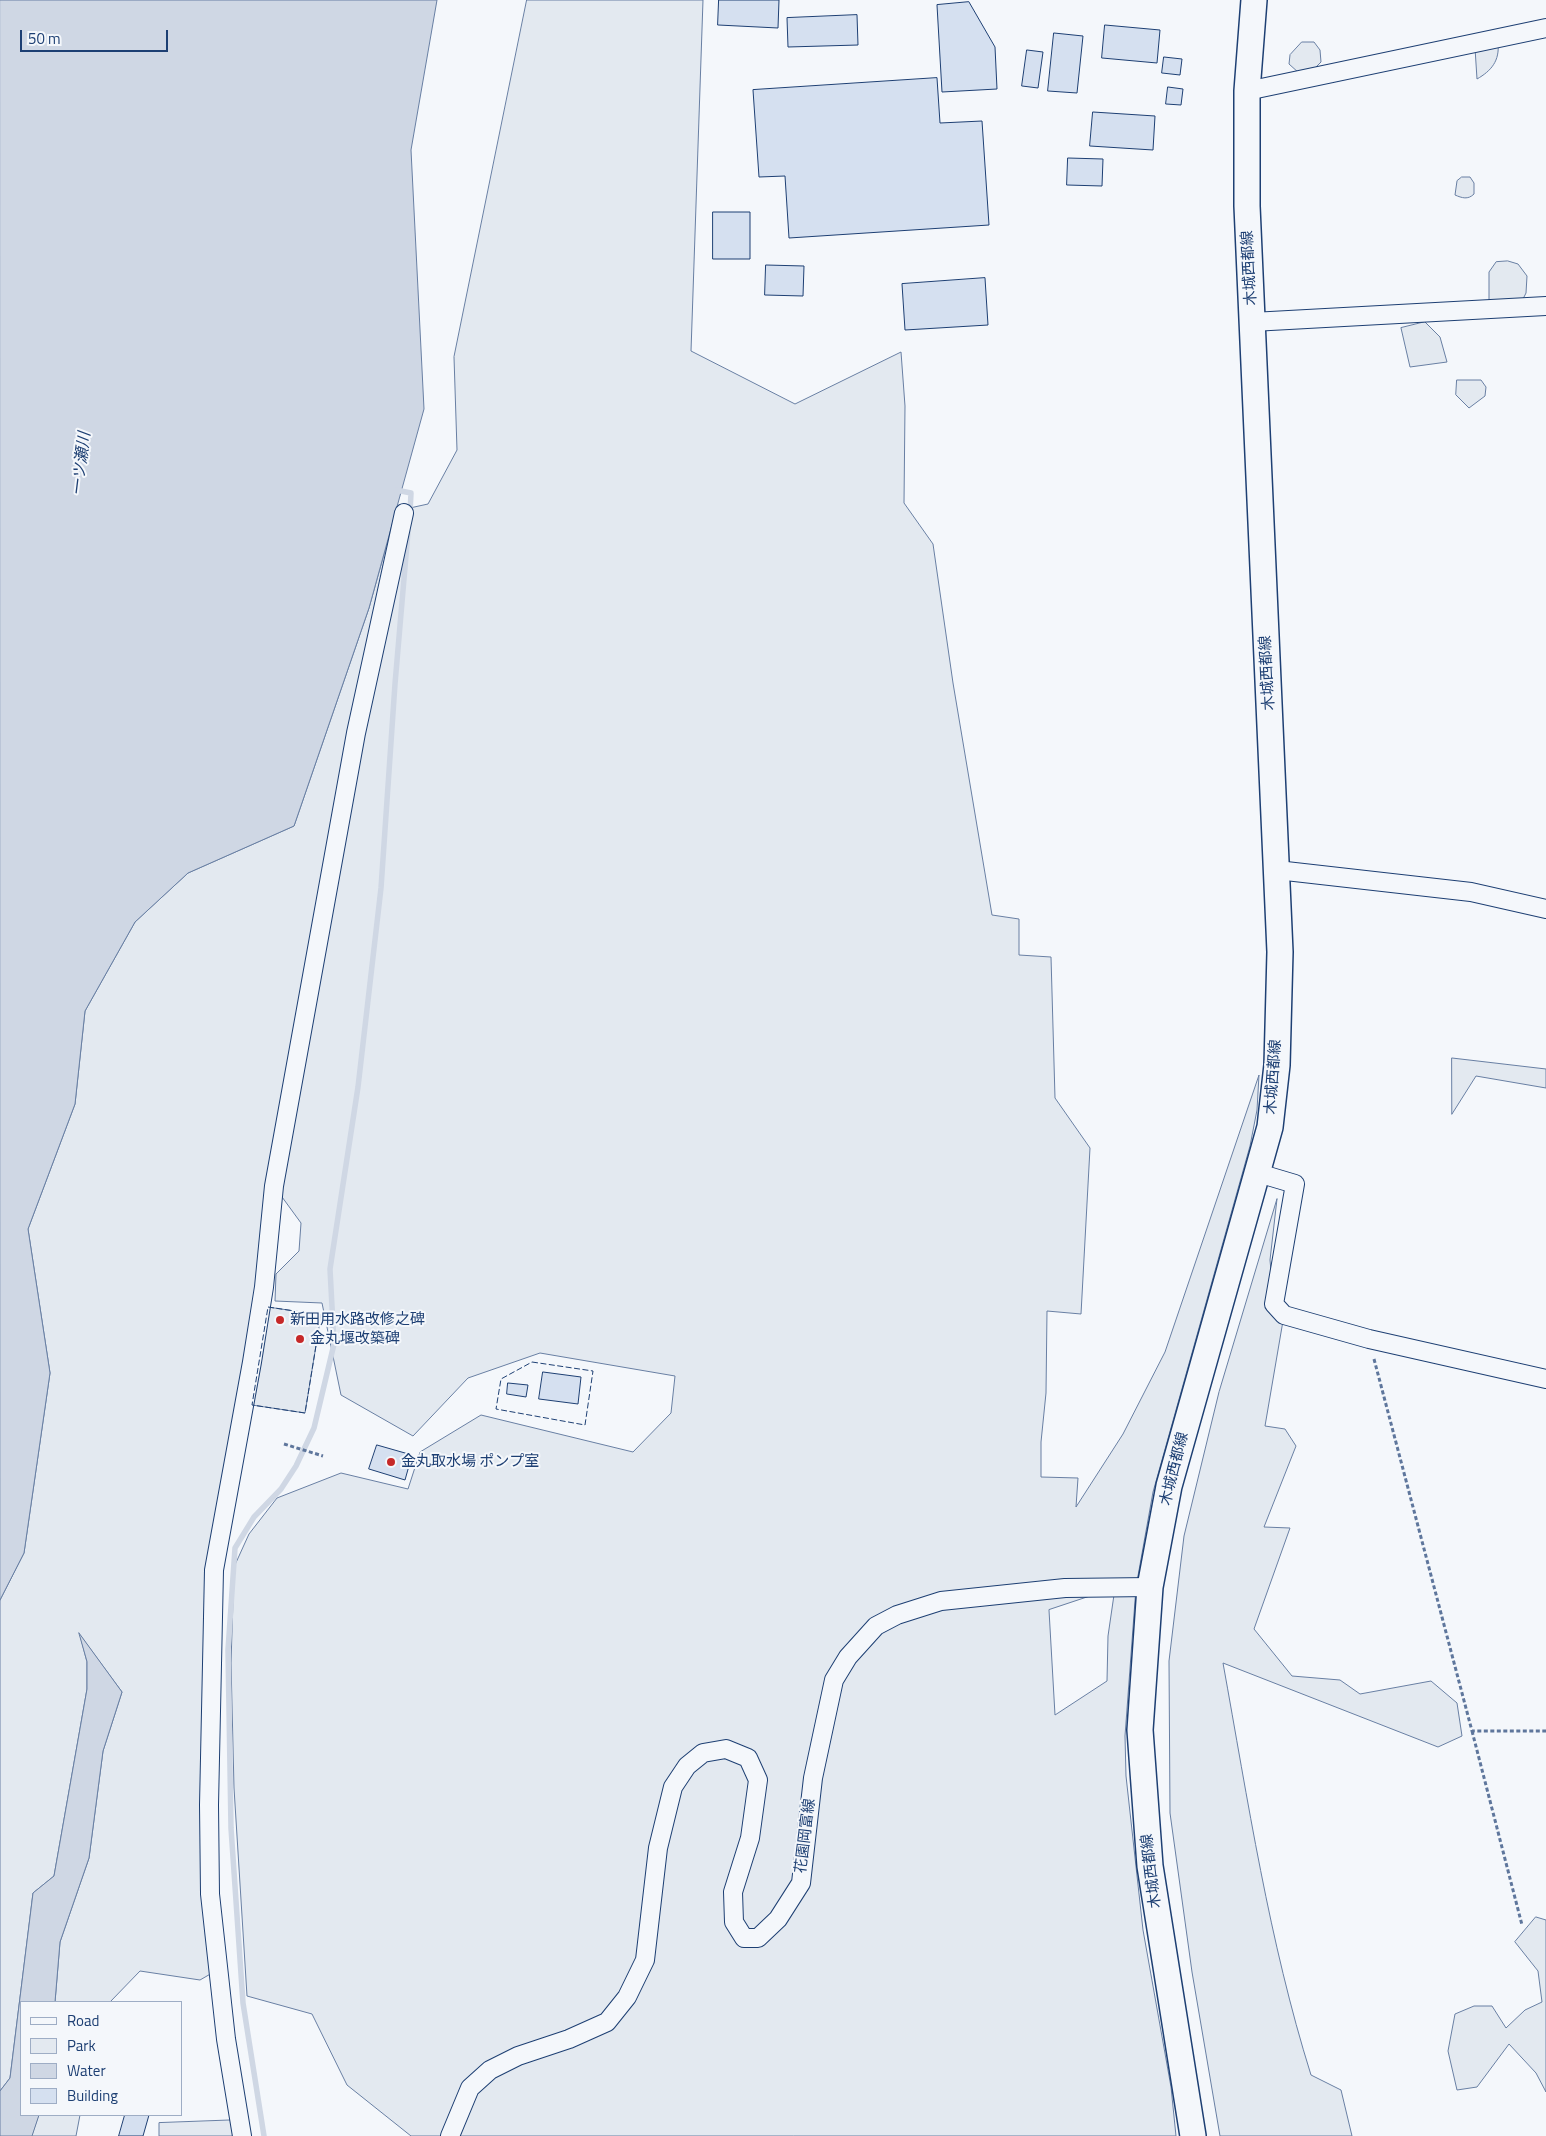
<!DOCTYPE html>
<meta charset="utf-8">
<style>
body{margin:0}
#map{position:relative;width:1546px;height:2136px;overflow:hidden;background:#f4f7fb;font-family:"Titillium Web",sans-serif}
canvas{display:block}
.legend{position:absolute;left:20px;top:2001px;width:162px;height:115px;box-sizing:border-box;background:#f4f7fb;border:1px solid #9eadc5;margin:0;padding:6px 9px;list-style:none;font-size:15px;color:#1d3f73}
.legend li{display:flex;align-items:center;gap:10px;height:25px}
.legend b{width:25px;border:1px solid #9eadc5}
.scale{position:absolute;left:20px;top:30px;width:148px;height:22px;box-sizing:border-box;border:2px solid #1d3f73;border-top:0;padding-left:6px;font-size:15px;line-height:18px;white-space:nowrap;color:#1d3f73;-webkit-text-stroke:4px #f4f7fb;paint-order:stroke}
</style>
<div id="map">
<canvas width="1546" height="2136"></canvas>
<ul class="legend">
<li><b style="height:6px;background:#f4f7fb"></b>Road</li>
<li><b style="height:14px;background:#e3e9f0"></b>Park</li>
<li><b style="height:14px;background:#cfd7e4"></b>Water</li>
<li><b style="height:14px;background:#d5e0f0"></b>Building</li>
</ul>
<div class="scale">50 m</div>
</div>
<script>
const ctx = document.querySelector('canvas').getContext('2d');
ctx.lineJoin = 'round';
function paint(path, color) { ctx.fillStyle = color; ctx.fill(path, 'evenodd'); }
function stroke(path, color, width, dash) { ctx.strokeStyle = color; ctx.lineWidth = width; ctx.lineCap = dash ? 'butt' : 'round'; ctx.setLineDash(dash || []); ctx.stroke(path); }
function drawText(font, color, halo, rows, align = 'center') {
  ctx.font = font + ' "Titillium Web","Noto Sans JP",sans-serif'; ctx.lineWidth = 4; ctx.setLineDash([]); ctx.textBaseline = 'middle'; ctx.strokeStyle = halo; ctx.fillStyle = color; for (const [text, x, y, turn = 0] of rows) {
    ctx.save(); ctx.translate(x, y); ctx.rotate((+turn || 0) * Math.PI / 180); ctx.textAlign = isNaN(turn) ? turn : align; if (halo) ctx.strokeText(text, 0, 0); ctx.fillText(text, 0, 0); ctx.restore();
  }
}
const green = new Path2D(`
 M527,0H703L691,351L795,404L901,352L905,406L904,503L933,544L953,683L992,915L1019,919V955L1051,957L1055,1098L1090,1148L1081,1314L1047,1311L1046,1393L1041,1442V1477L1078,1478L1076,1507L1123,1434L1165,1352L1259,1075L1257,1110L1250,1146L1153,1492L1136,1587L1125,1736L1126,1776L1143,1930L1171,2087L1176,2136H411L347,2085L312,2014L247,1996L234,1788L231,1663L234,1567L249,1534L277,1498L341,1473L408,1489L420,1452L481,1415L633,1452L671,1413L675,1376L540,1353L468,1378L413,1436L341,1395L322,1303L275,1301L276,1274L299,1251L301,1223L274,1186L214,1570L219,1969L200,1980L140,1971L110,2002H55L60,1942L89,1858L103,1751L122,1692L80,1635L87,1662V1689L54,1876L33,1893L10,2078L0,2091V1600L24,1553L50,1373L28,1229L75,1104L85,1011L135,922L188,873L294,826L369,608L396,511L428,504L457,450L454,357ZM1115,1588L1108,1636L1107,1681L1055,1715L1049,1610Z
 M1302,42H1314L1320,50L1321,62L1313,70L1299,73L1289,64L1290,55Z
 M1498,43C1500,61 1491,71 1477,79L1475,48Z
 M1462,177H1470L1474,183V194C1468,200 1462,198 1455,195L1457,181Z
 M1508,261L1518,264L1527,276L1526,293L1522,301L1489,302V272L1496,262Z
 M1425,322L1440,337L1447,362L1410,367L1401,328Z
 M1457,380H1481L1486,387L1485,396L1469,408L1456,395Z
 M1452,1058L1546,1069V1088L1476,1076L1452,1114Z
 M1277,1199L1270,1260L1274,1304L1284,1315L1265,1426L1285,1429L1296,1446L1264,1527L1290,1528L1254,1629L1292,1676L1340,1680L1360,1694L1431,1681L1457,1703L1462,1736L1438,1747L1223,1663C1248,1801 1269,1941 1311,2075L1341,2090L1352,2136H1220L1192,1972L1170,1813L1169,1661L1184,1536L1219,1392Z
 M268,1307L321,1315L305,1413L252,1405Z
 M1536,1917L1546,1920V2092L1536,2073L1509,2044L1477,2087L1457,2090L1448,2051L1455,2014L1474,2006H1492L1506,2028L1525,2010L1542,2002L1538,1971L1515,1942Z
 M39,2115H80L76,2136H32Z
 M240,2120L242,2136H159V2123Z`);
const water = new Path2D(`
 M0,0H437L411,150L424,409L369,608L294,826L188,873L135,922L85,1011L75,1104L28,1229L50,1373L24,1553L0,1600Z
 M79,1633L122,1692L103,1751L89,1858L60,1942L55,2002H21V2115H39L32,2136H0V2091L10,2078L33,1893L54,1876L87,1689V1662Z`);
const stream = new Path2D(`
 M396,490L411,493L410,513
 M264,2136L243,2003L231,1828L228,1650L235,1548L254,1517L281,1489L296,1466L314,1428L334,1344L330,1269L358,1087L381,888L395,684L408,532`);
const building = new Path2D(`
 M719,0H779L778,28L718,25Z
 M969,2L995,47L997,89L942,92L937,5Z
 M857,15L858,45L788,47L787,18Z
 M1105,25L1160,30L1157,63L1102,58Z
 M1054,33L1083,36L1077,93L1048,91Z
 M1027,50L1043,52L1038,88L1022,86Z
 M1164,57L1182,59L1180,75L1162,73Z
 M937,78L940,123L982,121L989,225L789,238L785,176L759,177L753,90Z
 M1168,87L1183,89L1181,105L1166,104Z
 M1093,112L1155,116L1153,150L1090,146Z
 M1068,158L1103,159L1102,186L1067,185Z
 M713,212H750V259H713Z
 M766,265L804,266L803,296L765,295Z
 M985,278L988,325L905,330L902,284Z
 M543,1372L581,1377L578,1404L539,1399Z
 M508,1383L528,1385L526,1397L507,1394Z
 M377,1445L412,1455L405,1480L369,1469Z
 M125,2115H149L143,2136H119Z`);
const path = new Path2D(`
 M1374,1359L1472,1731H1546
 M284,1444L323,1456
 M1472,1731L1522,1925`);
const minor = new Path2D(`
 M1247,91L1546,28
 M1252,322L1546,306
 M1277,870L1471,892L1546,909
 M1258,1173L1295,1184L1274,1304L1284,1315L1369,1339L1546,1379
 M242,2136L226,2039L210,1894L209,1805L214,1570L252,1362L264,1287L274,1186L356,733L404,513
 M450,2136L470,2088L490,2070L518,2056L569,2039L607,2022L627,1997L645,1960L658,1848L673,1787L687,1766L703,1753L726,1749L748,1758L758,1780L750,1838L733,1892L734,1922L744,1938H758L778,1919L801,1883L813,1778L834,1680L848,1657L876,1626L897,1615L941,1601L1065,1588L1150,1587`);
const secondary = new Path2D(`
 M1193,2136L1150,1866L1140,1730L1150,1587L1169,1486L1270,1127L1277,1065L1280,952L1247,206V91L1254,0`);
const fence = new Path2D(`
 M268,1307L321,1315L305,1413L252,1405Z
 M532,1362L593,1371L585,1425L496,1409L501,1379Z`);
const markers = [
 [280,1320,5,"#c62828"],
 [300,1339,5,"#c62828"],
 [391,1462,5,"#c62828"]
];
const streetNames = [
 ["木城西都線",1250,268,-93],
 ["木城西都線",1268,673,-93],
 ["木城西都線",1274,1077,-86],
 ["木城西都線",1175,1469,-76],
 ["花園岡富線",806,1836,-83],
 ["木城西都線",1152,1871,-97]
];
const poiNames = [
 ["新田用水路改修之碑",290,1320],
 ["金丸堰改築碑",310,1339],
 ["金丸取水場 ポンプ室",401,1462]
];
const waterNames = [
 ["一ツ瀬川",82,464,-83]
];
paint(green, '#e3e9f0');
stroke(green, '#687fa3', 1);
paint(water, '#cfd7e4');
stroke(water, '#687fa3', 1);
stroke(stream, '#cfd7e4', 5.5);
paint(building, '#d5e0f0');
stroke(building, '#1d3f73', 1);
stroke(minor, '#1d3f73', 20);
stroke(secondary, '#1d3f73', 28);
stroke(path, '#5e769c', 3, [4, 2.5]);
stroke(minor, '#f4f7fb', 18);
stroke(secondary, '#f4f7fb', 25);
stroke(fence, '#1d3f73', 1, [6, 2.5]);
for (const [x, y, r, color] of markers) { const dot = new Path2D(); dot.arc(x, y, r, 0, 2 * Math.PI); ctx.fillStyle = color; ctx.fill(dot); stroke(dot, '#f4f7fb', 2); }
drawText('15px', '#1d3f73', '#f4f7fb', streetNames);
drawText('15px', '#1d3f73', '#f4f7fb', poiNames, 'left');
drawText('italic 16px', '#1d3f73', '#f4f7fb', waterNames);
</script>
